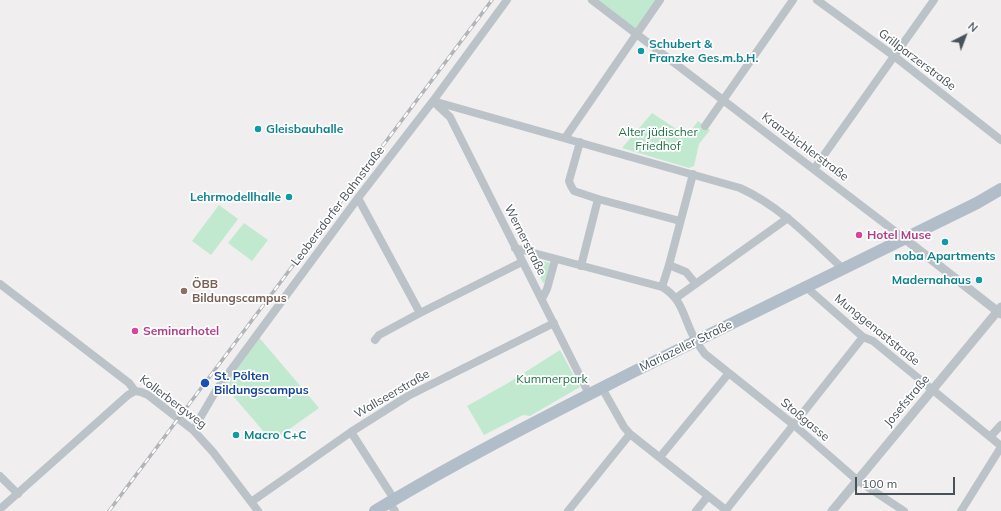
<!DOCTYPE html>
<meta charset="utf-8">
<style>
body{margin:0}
#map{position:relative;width:1001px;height:511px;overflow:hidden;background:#f0eeee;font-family:Mulish,sans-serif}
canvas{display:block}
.north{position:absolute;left:945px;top:16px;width:40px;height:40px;-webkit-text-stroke:3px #fff;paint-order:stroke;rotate:42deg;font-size:11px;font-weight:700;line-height:16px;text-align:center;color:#485259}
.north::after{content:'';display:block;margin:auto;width:14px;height:18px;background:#485259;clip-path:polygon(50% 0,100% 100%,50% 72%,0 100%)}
.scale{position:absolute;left:855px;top:477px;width:100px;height:18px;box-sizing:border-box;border:2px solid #485259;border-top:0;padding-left:5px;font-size:12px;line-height:14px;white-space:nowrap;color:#485259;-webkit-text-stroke:3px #fff;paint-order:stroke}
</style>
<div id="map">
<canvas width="1001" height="511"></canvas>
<div class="north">N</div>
<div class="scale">100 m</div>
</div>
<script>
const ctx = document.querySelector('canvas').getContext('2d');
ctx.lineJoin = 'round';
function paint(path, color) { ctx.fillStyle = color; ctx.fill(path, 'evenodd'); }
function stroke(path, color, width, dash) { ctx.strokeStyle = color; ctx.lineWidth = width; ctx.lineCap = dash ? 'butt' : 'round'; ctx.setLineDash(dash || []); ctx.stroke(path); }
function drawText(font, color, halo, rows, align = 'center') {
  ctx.font = font + ' Mulish,sans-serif'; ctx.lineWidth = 3.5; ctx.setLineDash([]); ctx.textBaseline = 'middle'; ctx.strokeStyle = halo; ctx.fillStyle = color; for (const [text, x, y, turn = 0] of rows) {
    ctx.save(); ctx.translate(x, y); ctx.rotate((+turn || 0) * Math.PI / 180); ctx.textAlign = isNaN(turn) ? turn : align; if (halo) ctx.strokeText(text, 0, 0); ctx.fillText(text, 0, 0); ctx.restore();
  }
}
const green = new Path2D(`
 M592,0H660L636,33Z
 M652,113L687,136L698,121L710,130L699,144L694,166L689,168L622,148Z
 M219,205L238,219L211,255L192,241Z
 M244,223L268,240L252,261L228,243Z
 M533,258H534L550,263L546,281L543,283L538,272L541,270L538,265L535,266L532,260Z
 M257,335L319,408L274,440L270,439L222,383Z
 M560,350L580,387L530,416L523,415L484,435L467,406L508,383Z`);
const minor = new Path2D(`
 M592,0L905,239
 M817,0L894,56L1001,140
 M433,101L740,188C780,206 811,239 843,269
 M435,103L450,117L589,394
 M705,126L793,0
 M565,138L660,0
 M580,142L569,181L571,186L574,191L598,199L680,221
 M814,169L934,0
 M358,198L420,313
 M515,248L662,287C684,299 684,322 696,341C699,346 702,350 705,354L794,425L857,480L904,511
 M669,265L686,272L696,284
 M581,266L598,199
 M0,284L129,383L135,391
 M662,287L669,265L693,174
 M806,287L863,337L873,341L1001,446
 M676,298L788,218
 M542,299L547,289L555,260
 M375,340L379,335L420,313L522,262
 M602,388L624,427L630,434L727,511
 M135,391L141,392L148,395L193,430L213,452L258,511
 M193,430L217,389L358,198L433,101L507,0
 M351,432L394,499
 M990,437L1001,425
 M660,457L729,373
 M0,476L18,494
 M251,502L351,432L408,396L554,323
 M389,502L395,511
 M0,509L128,395L135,391
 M726,510L863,337
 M568,511L630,434
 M696,511L708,496
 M961,511L1001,447`);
const tertiary = new Path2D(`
 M905,239L1001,314
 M832,511L1001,307`);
const primary = new Path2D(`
 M375,511C459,460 547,416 635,371C749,315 863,259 977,203L1001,189`);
const rail = new Path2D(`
 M109,511L492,0`);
const markers = [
 [641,51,4,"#0f9aa8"],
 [258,129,4,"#0f9aa8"],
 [289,197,4,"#0f9aa8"],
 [859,235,4,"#d1479c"],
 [945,242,4,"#0f9aa8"],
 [979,280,4,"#0f9aa8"],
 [184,291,4,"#8d6e63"],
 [135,331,4,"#d1479c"],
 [205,383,5,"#1a4fb4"],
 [236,435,4,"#0f9aa8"]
];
const cultureNames = [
 ["Schubert &",649,44],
 ["Franzke Ges.m.b.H.",649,58],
 ["Gleisbauhalle",266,129],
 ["Lehrmodellhalle",281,197,"right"],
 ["noba Apartments",945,256,"center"],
 ["Madernahaus",971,280,"right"],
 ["Macro C+C",244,435]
];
const streetNames = [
 ["Grillparzerstraße",917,60,37],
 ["Kranzbichlerstraße",805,147,37],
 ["Leobersdorfer Bahnstraße",338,206,-53],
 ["Wernerstraße",525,240,63],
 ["Munggenaststraße",877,330,39],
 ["Mariazeller Straße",686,346,-26],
 ["Wallseerstraße",392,394,-30],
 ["Josefstraße",907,401,-50],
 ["Kollerbergweg",173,402,37],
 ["Stoßgasse",805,420,40]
];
const parkNames = [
 ["Alter jüdischer",658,132],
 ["Friedhof",658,146],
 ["Kummerpark",552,379]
];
const hotelNames = [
 ["Hotel Muse",867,235],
 ["Seminarhotel",143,331]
];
const educationNames = [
 ["ÖBB",192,284],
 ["Bildungscampus",192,298]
];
const transitNames = [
 ["St. Pölten",214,376],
 ["Bildungscampus",214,390]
];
paint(green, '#c1e9cf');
stroke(minor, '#bbc3c9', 8);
stroke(tertiary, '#bbc3c9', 9);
stroke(primary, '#b1beca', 12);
stroke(rail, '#b1b4b8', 3.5);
stroke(rail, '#fff', 2, [6]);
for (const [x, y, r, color] of markers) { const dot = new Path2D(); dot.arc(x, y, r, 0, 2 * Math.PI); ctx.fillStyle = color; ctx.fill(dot); stroke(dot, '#fff', 1.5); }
drawText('bold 12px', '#0d838f', '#fff', cultureNames, 'left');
drawText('12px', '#485259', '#fff', streetNames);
drawText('12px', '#217246', '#fff', parkNames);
drawText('bold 12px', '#b23c85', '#fff', hotelNames, 'left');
drawText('bold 12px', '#785e54', '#fff', educationNames, 'left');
drawText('bold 12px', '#164399', '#fff', transitNames, 'left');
</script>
